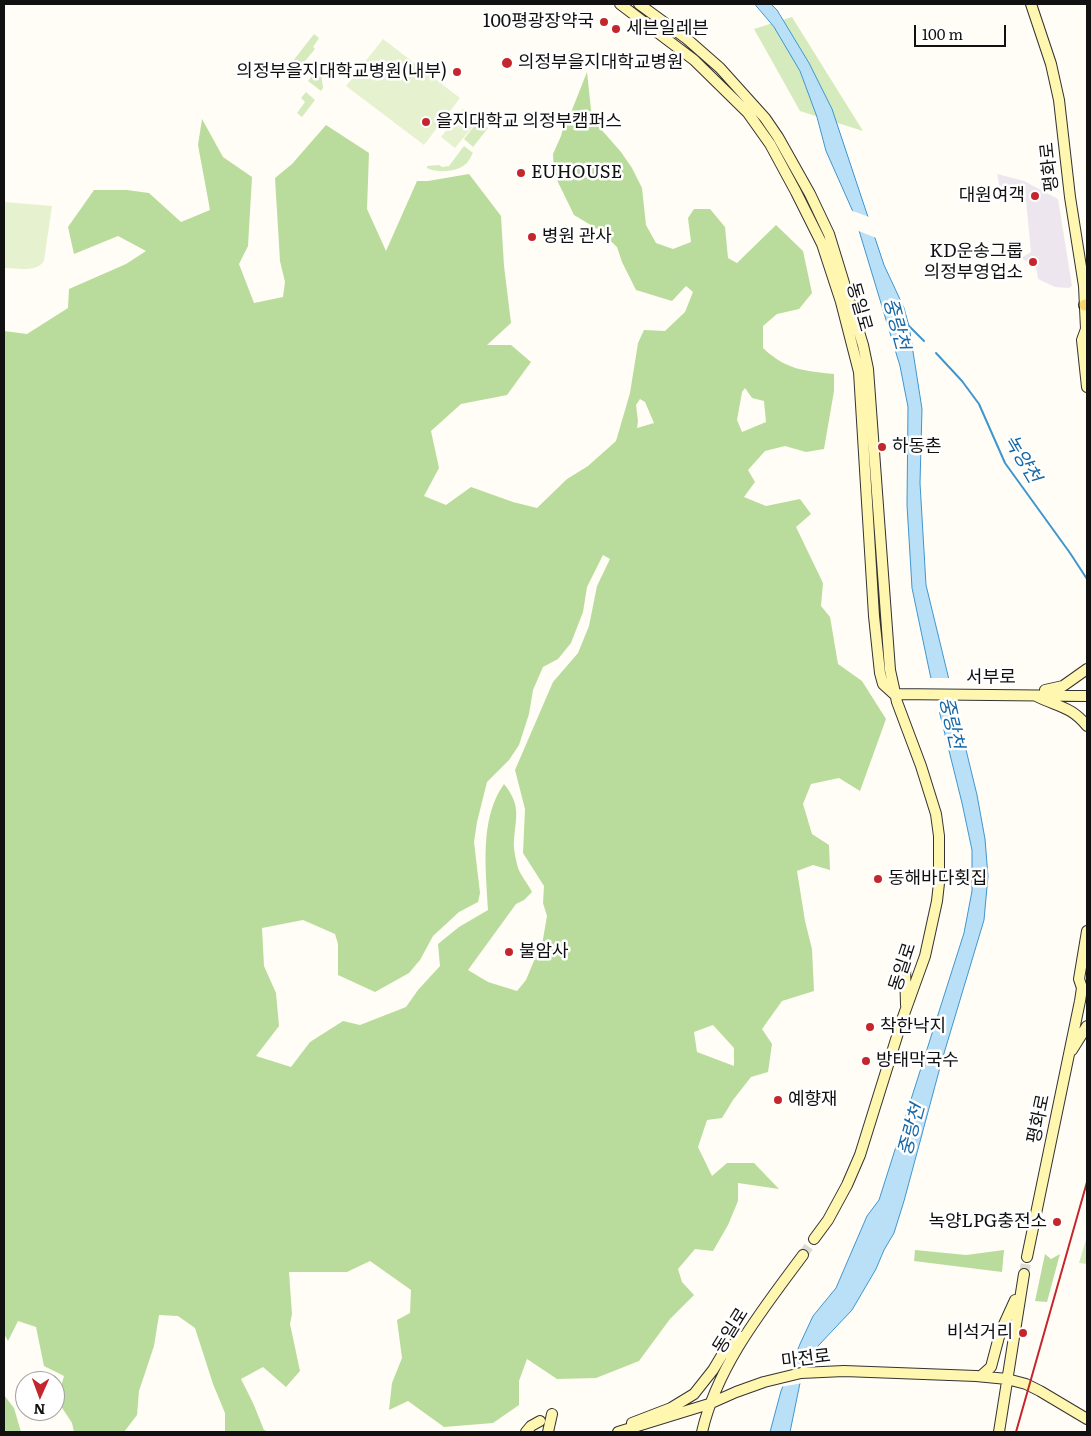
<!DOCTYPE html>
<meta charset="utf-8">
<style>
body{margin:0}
#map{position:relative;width:1091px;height:1436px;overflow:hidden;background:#fffdf5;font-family:Literata,serif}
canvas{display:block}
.frame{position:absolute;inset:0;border:5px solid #111;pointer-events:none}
.north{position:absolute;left:15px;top:1371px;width:50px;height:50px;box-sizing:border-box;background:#fff;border:1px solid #a0a0a0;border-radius:50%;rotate:182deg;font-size:14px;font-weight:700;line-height:20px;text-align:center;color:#111}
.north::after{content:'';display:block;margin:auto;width:18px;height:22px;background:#c4262e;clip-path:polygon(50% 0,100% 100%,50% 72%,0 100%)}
.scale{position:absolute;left:914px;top:25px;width:92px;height:22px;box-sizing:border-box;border:2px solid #111;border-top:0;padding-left:6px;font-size:15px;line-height:18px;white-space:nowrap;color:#111;-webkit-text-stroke:4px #fff;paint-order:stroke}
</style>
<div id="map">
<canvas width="1091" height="1436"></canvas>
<div class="frame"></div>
<div class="north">N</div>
<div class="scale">100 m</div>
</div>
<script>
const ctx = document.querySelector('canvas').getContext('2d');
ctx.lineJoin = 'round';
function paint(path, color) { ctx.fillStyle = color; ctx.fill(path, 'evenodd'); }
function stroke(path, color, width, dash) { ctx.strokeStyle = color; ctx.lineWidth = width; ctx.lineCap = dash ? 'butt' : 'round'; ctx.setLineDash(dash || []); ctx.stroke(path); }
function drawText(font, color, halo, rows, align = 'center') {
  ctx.font = font + ' Literata,"Noto Sans KR",serif'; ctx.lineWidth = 5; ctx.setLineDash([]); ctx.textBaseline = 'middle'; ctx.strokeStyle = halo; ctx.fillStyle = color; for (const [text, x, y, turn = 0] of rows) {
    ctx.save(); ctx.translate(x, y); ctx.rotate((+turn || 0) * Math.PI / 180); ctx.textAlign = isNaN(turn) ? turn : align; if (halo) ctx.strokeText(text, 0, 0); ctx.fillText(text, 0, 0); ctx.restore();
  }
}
const industrial = new Path2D(`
 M997,174L1024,181L1058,199L1072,286L1069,288L1055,287L1038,279L1036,267L1021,258L1031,252L1026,201L1017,196L1002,199Z`);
const green = new Path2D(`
 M792,17L863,131L800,111L754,29Z
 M314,34L319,38L313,47L315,49L296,72L289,66Z
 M320,66L323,88L321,91L308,81Z
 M306,92L315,100L302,117L297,113L305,102L301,98Z
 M463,109L488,128L473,147L464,139L475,125L460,113Z
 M464,146L473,153C471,155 471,158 469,160C462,172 439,174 427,168V166L439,165L442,167L449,166Z
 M1087,1234V1264L1079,1263L1087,1236Z`);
const forest = new Path2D(`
 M587,72L592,119L621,152L632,168L642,188L646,225L656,243L673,249L691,242L688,218L694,209H710L725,227L728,258L737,263L776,225L803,251L812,293L799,309L777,314L763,326V348C786,370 805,371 834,374V391L824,449L806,452L785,446L765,451L748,470L755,482L744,497L766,506L800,499L811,514L796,527L823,583L821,606L830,617L838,664L862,681L886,719L860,791L839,778L811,784L803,804L812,834L829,845L830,870L813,865L797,871L805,921L812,949L814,991L782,1001L762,1029L772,1044L768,1072L751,1077L733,1100L722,1118L707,1120L698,1147L712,1176L727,1163H754L779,1189L738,1183V1201L728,1225L713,1251L695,1249L678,1269L682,1282L694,1295L670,1319L639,1361L596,1378L557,1379L527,1359L519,1381V1405L493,1423L444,1427L408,1401L389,1410L392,1383L402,1358L397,1320L410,1313L411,1290L370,1261L347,1272H289L292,1314L290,1324L300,1371L286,1387L263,1367L241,1379L253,1403L264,1430L269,1432H225V1413L213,1384L195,1328L178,1316L159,1315L154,1346L139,1391L137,1415L124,1432H74L72,1423L57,1400L64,1376L44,1366L36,1327L18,1321L8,1341L4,1334V331L27,334L68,308L69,289L126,264L146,251L118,236L74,254L68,227L94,190H127L149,193L181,222L210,210L198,145L202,119L223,157L252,177L248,246L239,264L254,303L283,297L285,282L280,261L275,178L292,164L326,125L369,153L367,209L386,251L417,181H428L469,174L501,216L504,266L511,323L487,345H511L531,362L507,395L461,404L431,431L439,468L424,496L446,505L471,487L513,502L537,508L567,479L588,466L616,441L630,393L638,343L644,330L665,331L685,312L693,292L686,286L672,301L636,290L622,262L617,247L599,230L574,215L554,174L553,154L561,136L564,124L570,115ZM745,388L752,398L764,401L766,422L742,432L737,420L742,392ZM640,399L645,402L654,423L637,428L638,421L636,405ZM603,555L610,559L597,586L589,626L578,653L553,682L515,770L525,809L523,853L544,886L543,903L547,916L543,939L526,980L517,991L488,982L468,970L516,904L524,900L532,892C528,884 521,876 518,868C516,860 513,848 514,840C516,816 521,805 504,784C479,819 486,870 488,910L459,927L438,944L440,966L418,990L406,1007L360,1025L343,1021L310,1042L291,1067L256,1056L279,1026L276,993L264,966L262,928L303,920L335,934L338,944V975L375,992L409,973L420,960L433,936L459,912L478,902L480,893L474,842L477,822L487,782L509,760L519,745L529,714L533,690L543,667L558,659L571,643L583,612L587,587ZM713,1025L734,1048V1066L697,1052L694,1032Z
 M915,1250L966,1255L1004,1250L1002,1272L914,1261Z
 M1045,1254L1051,1259L1060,1254L1047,1302L1035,1301Z
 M4,1395L14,1408L21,1432H4Z`);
const pitch = new Path2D(`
 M383,39L460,98L424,145L346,86Z
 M459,114L474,125L455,148L441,137Z
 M4,202L52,206L44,261C36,273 16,268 4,268Z`);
const water = new Path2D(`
 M755,4H771L777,10L809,63L832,109L884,265L904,308L909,326L922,409L920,483L926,585L977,795L985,839L988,876L984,920L942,1060L904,1201L894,1233L884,1250L876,1269L852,1310L818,1346L800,1383L790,1432H770L781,1391L800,1344L813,1316L836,1288L867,1216L879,1200L964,933L972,891V850L962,803L930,674L912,588L907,505L908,407L900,366L854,214L826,151L817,117L800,71L774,27Z`);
const pier = new Path2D(`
 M850,210L872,218L879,239L856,230Z
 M928,678H951L959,712H937Z
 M813,1363L803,1383L780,1387L789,1365Z`);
const stream = new Path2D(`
 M908,325L924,341
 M936,353L962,381L979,404L1005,463L1070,553L1087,579`);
const secondaryTunnel = new Path2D(`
 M803,1255L814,1239
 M1024,1274L1027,1257`);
const secondary = new Path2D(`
 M620,4L694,60L748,113L770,144L796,192L822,244L841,302L859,372L874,616L880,673L883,684L894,694
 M639,4L687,39L720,68L765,118L778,137L810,194L829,234L863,345L868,369L890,670L897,702L921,766L936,814L939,836V883L937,901L925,956L903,1017L860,1155L847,1185L828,1220L814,1239
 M1031,4L1051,64L1059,100L1070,197L1084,286L1086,329L1082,340L1087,387
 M1045,690L1063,686L1087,669
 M894,694L1087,696
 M1036,696C1058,707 1071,706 1087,726
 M905,966L906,1005
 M1072,1050L1087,1026
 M1027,1257L1080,1001L1082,988L1079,979L1087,931
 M981,1376L991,1367L1000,1333L1015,1300
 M632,1423L671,1408L694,1394L713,1370L722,1355L741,1337
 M526,1432L531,1426L540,1421
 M548,1432L552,1414
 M618,1432L709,1404L736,1392L764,1382L801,1373L844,1371L976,1376L1007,1379L1026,1384L1040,1391L1087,1419
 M702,1432C717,1366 763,1309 803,1255
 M999,1432L1024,1274`);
const primary = new Path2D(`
 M1085,305H1087`);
const rail = new Path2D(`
 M1016,1432L1087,1182`);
const markers = [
 [604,22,5,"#c4262e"],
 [616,29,5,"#c4262e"],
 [507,63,6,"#c4262e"],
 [457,72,5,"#c4262e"],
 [426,122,5,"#c4262e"],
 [521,173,5,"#c4262e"],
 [1035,196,5,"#c4262e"],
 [532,237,5,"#c4262e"],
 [1033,262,5,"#c4262e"],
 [882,447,5,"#c4262e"],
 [878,879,5,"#c4262e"],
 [509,952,5,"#c4262e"],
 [870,1027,5,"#c4262e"],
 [866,1061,5,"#c4262e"],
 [778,1100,5,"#c4262e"],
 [1057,1222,5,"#c4262e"],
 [1023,1333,5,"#c4262e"]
];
const poiNames = [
 ["100평광장약국",594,22,"right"],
 ["세븐일레븐",626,29],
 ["의정부을지대학교병원",518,63],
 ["의정부을지대학교병원(내부)",447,72,"right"],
 ["을지대학교 의정부캠퍼스",436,122],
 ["EUHOUSE",531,173],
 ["대원여객",1025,196,"right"],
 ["병원 관사",542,237],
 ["KD운송그룹",1023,252,"right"],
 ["의정부영업소",1023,273,"right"],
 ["하동촌",892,447],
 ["동해바다횟집",888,879],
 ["불암사",519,952],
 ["착한낙지",880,1027],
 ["방태막국수",876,1061],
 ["예향재",788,1100],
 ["녹양LPG충전소",1047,1222,"right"],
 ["비석거리",1013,1333,"right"]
];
const streetNames = [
 ["평화로",1050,167,-96],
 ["동일로",859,307,74],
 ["서부로",991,678],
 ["동일로",903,967,-72],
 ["평화로",1039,1119,-78],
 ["동일로",731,1331,-58],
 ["마전로",806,1359,-7]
];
const waterNames = [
 ["중랑천",896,324,75],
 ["녹양천",1022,459,59],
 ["중랑천",951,723,77],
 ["중랑천",912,1130,-75]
];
paint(industrial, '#eee6ef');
paint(green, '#d5ebbd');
paint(forest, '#b9dc9c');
paint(pitch, '#e6f2cf');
paint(water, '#b9e0f7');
stroke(water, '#3f96cf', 1);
paint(pier, '#fffdf5');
stroke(stream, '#3f96cf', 2);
stroke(secondaryTunnel, '#dbdad3', 10, [10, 5]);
stroke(secondary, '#333', 12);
stroke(primary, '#222', 14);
stroke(secondary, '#fff6b0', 10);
stroke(primary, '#f9d66b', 11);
stroke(rail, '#c4262e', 2);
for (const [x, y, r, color] of markers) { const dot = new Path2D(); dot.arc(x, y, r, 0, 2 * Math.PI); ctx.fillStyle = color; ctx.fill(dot); stroke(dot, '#fff', 2); }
drawText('18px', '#111', '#fff', poiNames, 'left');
drawText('18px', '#111', '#fff', streetNames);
drawText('italic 19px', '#1768a6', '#fff', waterNames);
</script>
